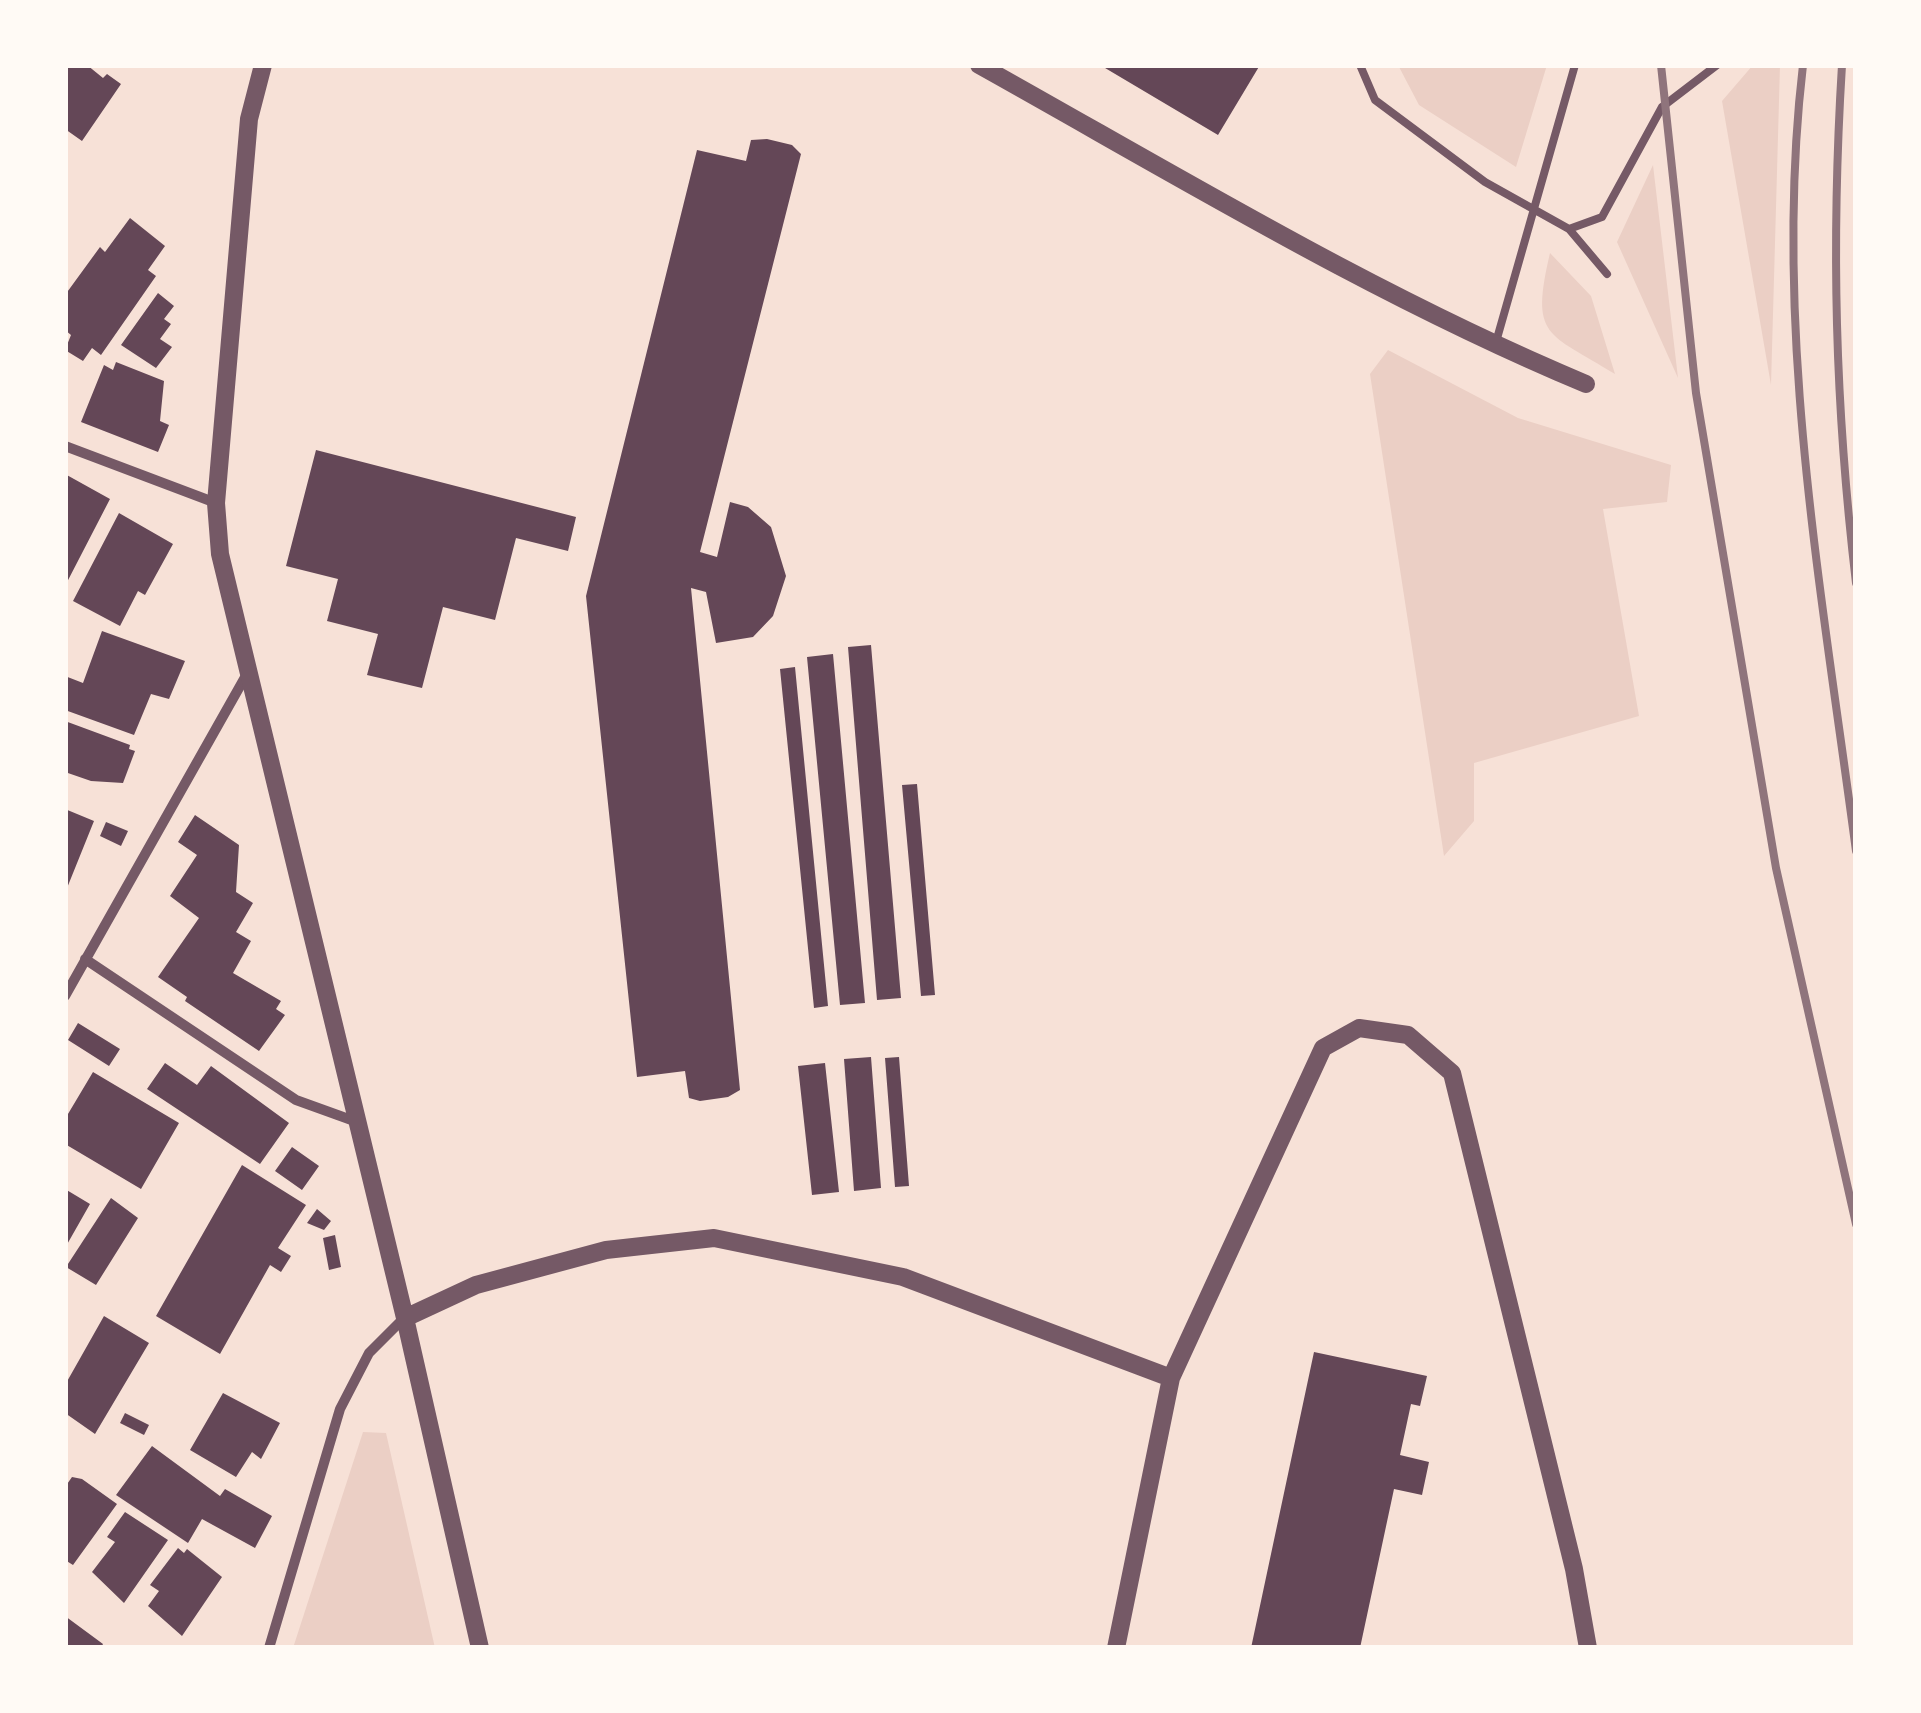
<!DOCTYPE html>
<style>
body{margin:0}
#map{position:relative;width:1921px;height:1713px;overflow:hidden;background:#f7e1d7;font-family:Merriweather,serif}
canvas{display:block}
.frame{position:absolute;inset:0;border:68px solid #fffaf5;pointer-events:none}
</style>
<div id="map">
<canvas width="1921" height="1713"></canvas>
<div class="frame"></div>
</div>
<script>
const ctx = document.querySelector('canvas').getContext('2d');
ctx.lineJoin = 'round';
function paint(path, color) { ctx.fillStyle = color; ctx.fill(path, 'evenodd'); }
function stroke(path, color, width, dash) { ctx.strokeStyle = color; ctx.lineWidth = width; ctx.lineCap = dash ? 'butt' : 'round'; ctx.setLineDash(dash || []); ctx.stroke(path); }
const green = new Path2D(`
 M1398,65H1547L1516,167L1419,105Z
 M1753,65H1780L1771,385L1722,101Z
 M1653,165L1678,378L1617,242Z
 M1550,253L1591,296L1615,374C1547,332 1530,338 1550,253Z
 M1388,350L1518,418L1671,465L1667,502L1603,509L1639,716L1474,763V821L1444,856L1370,374Z
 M363,1432L386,1433L435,1648H293Z`);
const building = new Path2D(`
 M65,65H87L103,78L107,74L121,84L82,141L65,129Z
 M1100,65H1260L1218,135Z
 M767,139L792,145L801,154L700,552L717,557L730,502L748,507L771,527L786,576L773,616L753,637L716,643L706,592L691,588L740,1090L728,1097L700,1101L689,1098L685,1071L637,1077L586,596L697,150L746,161L751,140Z
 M130,218L165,246L148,270L156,276L101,355L92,348L83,361L65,350L71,335L65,330V295L100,247L105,252Z
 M158,293L174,306L164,319L171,324L160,339L172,347L156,368L121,345Z
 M116,362L164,381L160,421L169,425L158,452L81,422L104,365L113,370Z
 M316,450L576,517L568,551L516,538L495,620L443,607L422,688L367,675L378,634L327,621L338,579L286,566Z
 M65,474L110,499L65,586Z
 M119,513L173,544L145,595L138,591L120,626L73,601Z
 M102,631L185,661L169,699L151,694L134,735L65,710V676L83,683Z
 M871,645L901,998L877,1000L848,647Z
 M833,654L865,1003L840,1005L807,657Z
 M795,667L828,1006L814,1008L780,669Z
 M65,721L130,745L129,749L135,751L123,783L91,781L65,772Z
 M917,784L935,995L921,996L902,785Z
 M65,809L94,821L65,893Z
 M195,815L239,845L236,892L253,903L236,932L251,941L233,973L281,1001L276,1009L285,1015L259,1051L185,1001L187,997L158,977L199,918L170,896L197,855L178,842Z
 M106,822L128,831L121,846L100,836Z
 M78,1023L120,1049L109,1066L68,1040Z
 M871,1057L881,1188L854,1191L844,1059Z
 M899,1057L909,1186L895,1187L885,1058Z
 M165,1063L197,1085L211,1066L289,1123L260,1164L147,1089Z
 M825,1063L839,1192L812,1195L798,1066Z
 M93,1072L179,1123L141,1189L65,1144V1119Z
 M292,1147L319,1166L302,1190L275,1171Z
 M242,1165L306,1205L278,1248L291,1256L281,1272L270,1265L220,1354L156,1316Z
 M65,1189L90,1204L65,1248Z
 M111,1198L138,1218L96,1285L66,1267Z
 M317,1209L331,1221L324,1230L307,1223Z
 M335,1235L341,1267L329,1270L323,1238Z
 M104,1316L149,1343L95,1434L65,1413V1385Z
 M1314,1352L1427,1376L1420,1406L1411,1404L1400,1455L1429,1462L1422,1495L1394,1489L1360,1648H1251Z
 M223,1393L280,1423L261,1459L252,1452L236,1477L190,1450Z
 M125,1413L149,1425L144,1435L120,1423Z
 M152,1446L220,1496L225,1489L272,1516L255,1548L202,1519L188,1543L116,1495Z
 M72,1477L82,1479L117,1504L73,1565L65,1560V1487Z
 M125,1512L168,1540L124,1603L92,1572L115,1542L107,1537Z
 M178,1548L184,1553L187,1549L222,1577L182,1636L148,1606L159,1591L150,1585Z
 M65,1616L103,1644L101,1648H65Z`);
const service = new Path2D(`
 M1360,65L1375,100L1485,182L1569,229L1607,274
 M1569,229L1602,217L1662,107L1717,65
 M1496,342L1575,65`);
const minor = new Path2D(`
 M65,446L216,503
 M85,959L296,1100L357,1122
 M65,996L248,672
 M269,1648L340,1409L369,1353L404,1318`);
const tertiary = new Path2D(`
 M263,65L249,119L216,503L220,554L405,1318L480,1648
 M979,65C1178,176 1375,296 1586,384
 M405,1318L476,1285L606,1250L714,1238L903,1277L1171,1378
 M1116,1648L1171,1378L1323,1048L1359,1028L1408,1035L1452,1073L1574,1569L1588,1648`);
const rail = new Path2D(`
 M1661,65L1696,393L1776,868L1856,1224
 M1803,65C1772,327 1822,592 1856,851
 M1842,65C1831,244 1835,405 1856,583`);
paint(green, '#ebcfc5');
paint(building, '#644757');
stroke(service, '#755966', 8);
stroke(minor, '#755966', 10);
stroke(tertiary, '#755966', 18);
stroke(rail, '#8f747c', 8);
</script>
